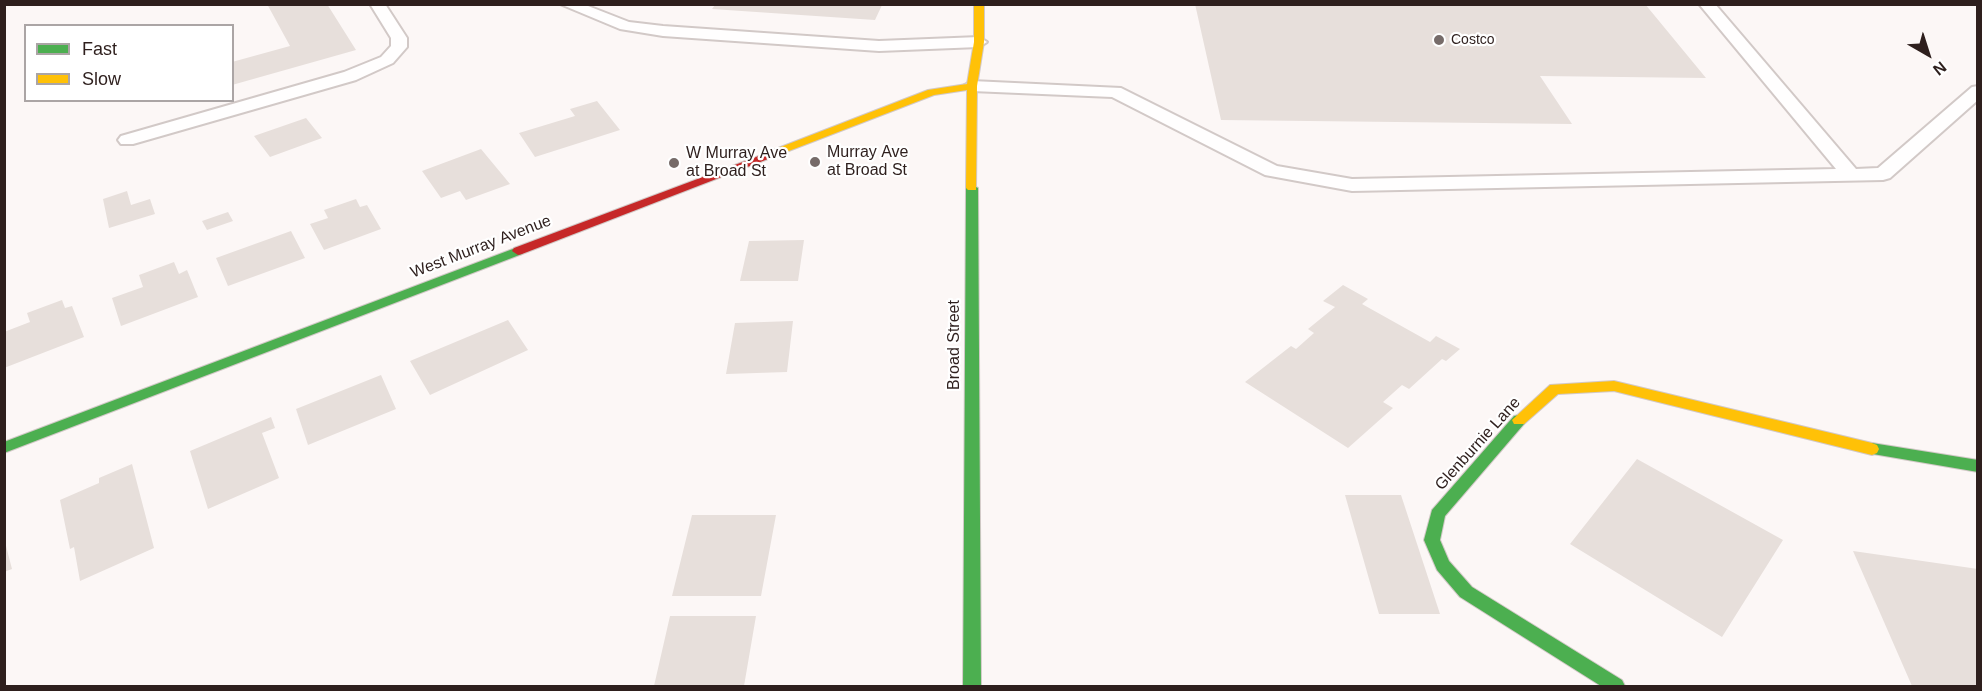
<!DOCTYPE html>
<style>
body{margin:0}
#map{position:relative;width:1982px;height:691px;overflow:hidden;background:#fcf7f6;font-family:Helvetica,sans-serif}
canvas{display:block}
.frame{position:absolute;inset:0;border:6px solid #2e1f1d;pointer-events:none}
.legend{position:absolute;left:24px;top:24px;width:210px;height:78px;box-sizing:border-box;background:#fff;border:2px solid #aba5a5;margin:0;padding:8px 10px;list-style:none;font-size:18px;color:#2e1f1d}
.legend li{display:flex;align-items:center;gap:12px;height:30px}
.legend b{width:30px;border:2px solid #aba5a5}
.north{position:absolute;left:1898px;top:24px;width:60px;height:60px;-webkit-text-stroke:4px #fff;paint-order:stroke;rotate:141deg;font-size:16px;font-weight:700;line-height:24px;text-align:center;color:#2e1f1d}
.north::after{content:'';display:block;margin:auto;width:21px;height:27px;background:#2e1f1d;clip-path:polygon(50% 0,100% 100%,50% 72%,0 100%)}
</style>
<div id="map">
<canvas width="1982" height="691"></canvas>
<div class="frame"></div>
<ul class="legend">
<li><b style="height:8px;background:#4caf50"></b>Fast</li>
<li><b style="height:8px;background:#ffc107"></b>Slow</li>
</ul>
<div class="north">N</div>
</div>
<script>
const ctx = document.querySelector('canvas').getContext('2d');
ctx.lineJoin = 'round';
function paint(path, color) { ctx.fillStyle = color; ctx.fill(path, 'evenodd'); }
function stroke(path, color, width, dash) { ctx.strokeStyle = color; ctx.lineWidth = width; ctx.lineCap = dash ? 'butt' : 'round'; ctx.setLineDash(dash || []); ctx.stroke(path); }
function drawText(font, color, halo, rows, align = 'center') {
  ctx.font = font + ' Helvetica,sans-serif'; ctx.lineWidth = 4.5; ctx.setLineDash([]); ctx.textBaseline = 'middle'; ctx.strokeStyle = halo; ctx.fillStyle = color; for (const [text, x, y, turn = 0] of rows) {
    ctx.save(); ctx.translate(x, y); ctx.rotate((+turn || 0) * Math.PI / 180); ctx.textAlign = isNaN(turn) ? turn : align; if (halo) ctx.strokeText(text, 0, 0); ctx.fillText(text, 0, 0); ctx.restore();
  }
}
const building = new Path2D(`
 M267,4H327L356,50L232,85V62L290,46Z
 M1195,4H1645L1706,78L1540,76L1572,124L1221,120Z
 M715,5H882L875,20L712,9Z
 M597,101L620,130L535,157L519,133L575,116L570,109Z
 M306,118L322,138L270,157L254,136Z
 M481,149L510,184L466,200L460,191L441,198L422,171Z
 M127,191L131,205L150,199L155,214L109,228L103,199Z
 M356,199L360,207L367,205L381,229L324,250L310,224L328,218L324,210Z
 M228,212L233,221L207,230L202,221Z
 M291,231L305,258L228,286L216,258Z
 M804,240L798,281H740L749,241Z
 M174,262L179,274L187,270L198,297L121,326L112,298L143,287L139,275Z
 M1343,285L1368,299L1362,304L1430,342L1436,336L1460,349L1446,361L1442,359L1409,389L1402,385L1383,402L1393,408L1348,448L1245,382L1291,346L1296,349L1314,333L1308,329L1335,307L1323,301Z
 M62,300L65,308L72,306L84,337L4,368V332L30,322L27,313Z
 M508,320L528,350L430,395L410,361Z
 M793,321L787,372L726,374L735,323Z
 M381,375L396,409L308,445L296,409Z
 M271,417L275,428L262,433L279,478L208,509L190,451Z
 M1637,459L1783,540L1722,637L1570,544Z
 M132,464L154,548L80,581L74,547L70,549L60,500L99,483V478Z
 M1345,495H1401L1440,614H1379Z
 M692,515H776L761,596H672Z
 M4,538L12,569L4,572Z
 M1853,551L1978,569V686H1912Z
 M670,616H756L744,686H654Z`);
const lane = new Path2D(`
 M370,4H385L407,38V47L393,63L356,80L133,144H121L118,140L121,136L344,72L381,57L391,46V38Z
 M560,4H583L629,22L663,26L879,41L979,37L987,42L979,47L879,51L663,36L620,29Z
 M1699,4H1715L1856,169L1878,168L1972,87L1978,86V100L1890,178L1883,180L1352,191L1265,175L1112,97L972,91L963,86L972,81L1121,88L1277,166L1352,179L1836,169Z`);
const fast = new Path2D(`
 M972,185L978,188L981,686H963L966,188Z
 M518,247L524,251L522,254L4,453V442Z
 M1519,415L1524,416L1526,420L1524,424L1445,516L1440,540L1449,561L1472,587L1622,680L1625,686H1601L1460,597L1437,570L1424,540L1432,510L1514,416Z
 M1872,443L1978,460V472L1867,453L1865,449L1867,445Z`);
const slow = new Path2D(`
 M974,4H984V42L977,86L976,190H968L966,188L967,90L934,95L768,159H760V155L928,90L967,84L974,42Z
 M1614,381L1872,443L1877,445L1879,449L1877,453L1872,455L1614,391L1558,394L1524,424H1514L1512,420L1550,385Z`);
const jam = new Path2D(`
 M764,154L770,157L768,159L522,254L518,255L512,251L514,248Z`);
const markers = [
 [1439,40,6,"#766b69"],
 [815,162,6,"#766b69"],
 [674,163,6,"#766b69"]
];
const farPoinames = [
 ["Costco",1451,40]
];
const poiNames = [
 ["Murray Ave",827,153],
 ["at Broad St",827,171],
 ["W Murray Ave",686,154],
 ["at Broad St",686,172]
];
const streetNames = [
 ["West Murray Avenue",481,247,-21],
 ["Broad Street",955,345,-90],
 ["Glenburnie Lane",1478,444,-48]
];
paint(building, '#e7dfdb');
stroke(lane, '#d2c9c7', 4);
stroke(fast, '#d2c9c7', 2);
stroke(slow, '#d2c9c7', 2);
stroke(jam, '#d2c9c7', 2);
paint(lane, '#fffefe');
paint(fast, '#4caf50');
paint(slow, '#ffc107');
paint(jam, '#c62828');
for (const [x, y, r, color] of markers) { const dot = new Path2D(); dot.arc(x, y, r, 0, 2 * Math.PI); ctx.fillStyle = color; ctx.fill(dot); stroke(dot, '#fff', 2); }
drawText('14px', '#2e1f1d', '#fff', farPoinames, 'left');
drawText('16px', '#2e1f1d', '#fff', poiNames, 'left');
drawText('16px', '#2e1f1d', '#fff', streetNames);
</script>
